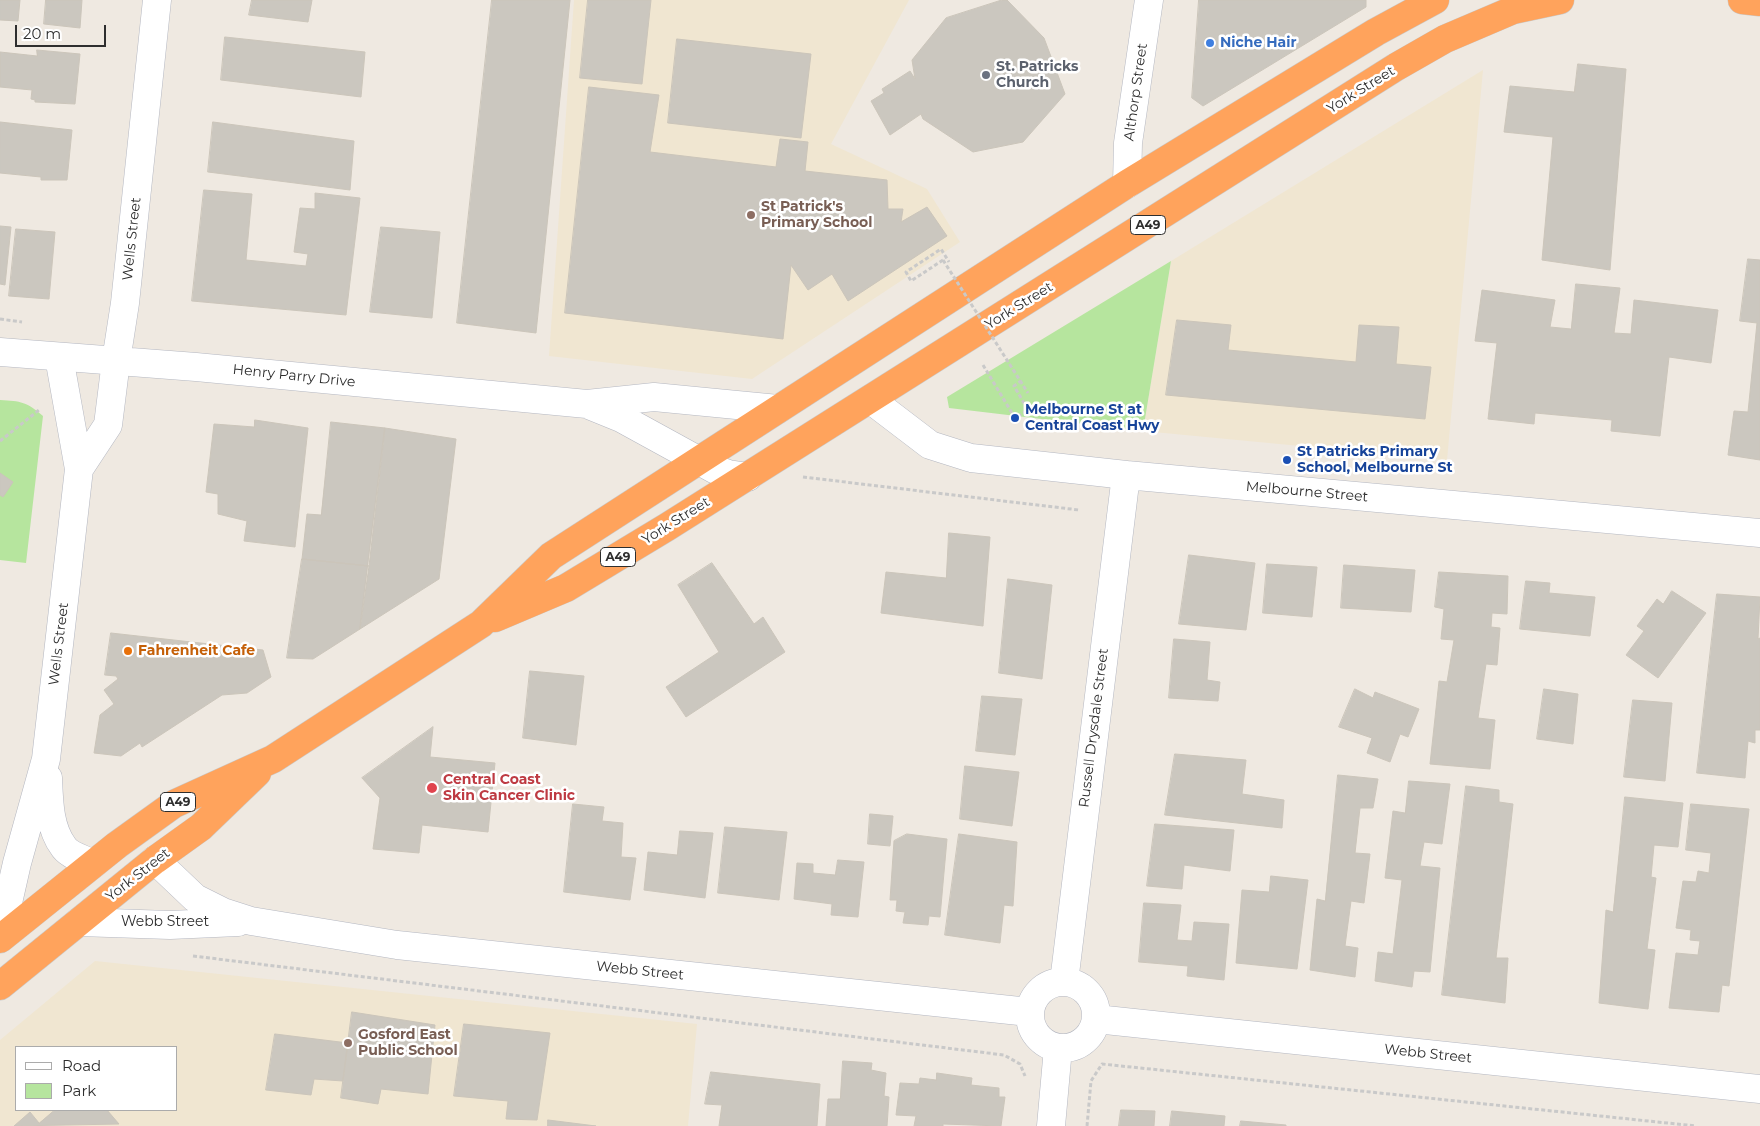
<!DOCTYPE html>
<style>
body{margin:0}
#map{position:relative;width:1760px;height:1126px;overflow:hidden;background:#efe9e1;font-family:Montserrat,sans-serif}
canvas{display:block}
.legend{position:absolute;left:15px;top:1046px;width:162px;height:65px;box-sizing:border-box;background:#fff;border:1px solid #ababab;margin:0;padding:6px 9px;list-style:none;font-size:15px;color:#2e2e2e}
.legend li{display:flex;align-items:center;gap:10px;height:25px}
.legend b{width:25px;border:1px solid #ababab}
.scale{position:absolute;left:15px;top:25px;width:91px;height:22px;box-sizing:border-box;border:2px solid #2e2e2e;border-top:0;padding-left:6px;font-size:15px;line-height:18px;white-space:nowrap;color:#2e2e2e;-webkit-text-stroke:4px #fff;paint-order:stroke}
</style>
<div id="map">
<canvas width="1760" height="1126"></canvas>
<ul class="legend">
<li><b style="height:6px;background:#fff"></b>Road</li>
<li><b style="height:14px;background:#b6e59e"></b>Park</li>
</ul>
<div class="scale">20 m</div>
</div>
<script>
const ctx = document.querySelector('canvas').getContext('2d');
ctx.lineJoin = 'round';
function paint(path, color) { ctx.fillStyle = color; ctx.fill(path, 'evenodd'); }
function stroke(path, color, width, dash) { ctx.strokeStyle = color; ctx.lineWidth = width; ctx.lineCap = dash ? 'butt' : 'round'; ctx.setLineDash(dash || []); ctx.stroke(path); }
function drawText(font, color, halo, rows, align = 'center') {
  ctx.font = font + ' Montserrat,sans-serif'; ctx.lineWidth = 5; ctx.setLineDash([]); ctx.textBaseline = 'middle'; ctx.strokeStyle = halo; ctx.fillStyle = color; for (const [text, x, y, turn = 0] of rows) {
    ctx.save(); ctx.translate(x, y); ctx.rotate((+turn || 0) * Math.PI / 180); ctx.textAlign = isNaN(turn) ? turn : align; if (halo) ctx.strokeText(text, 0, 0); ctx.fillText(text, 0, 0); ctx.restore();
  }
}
const education = new Path2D(`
 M574,0H909L831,144L927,189L960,242L752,379L549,356Z
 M1483,70L1447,460L1143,431L1171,261Z
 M95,961L697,1024L688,1126H0V1040ZM16,1047H176V1110H16Z`);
const green = new Path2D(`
 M1171,261L1143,431L949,408L947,397Z
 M0,400C21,401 27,402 43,416L26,563L0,560Z`);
const building = new Path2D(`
 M0,0H20L18,21L0,20Z
 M46,0H82L80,28L44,24Z
 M252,0H312L308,22L249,15Z
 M492,0H570L536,333L457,323Z
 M588,0H651L642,84L580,78Z
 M1002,0H1007L1044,38L1065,94L1023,142L973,152L923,119L921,114L890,135L871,101L884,93L882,89L910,71L915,79L912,60L946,18Z
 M1199,0H1366V7L1203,106L1192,98Z
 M225,37L365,52L361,97L221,80Z
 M677,39L811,54L801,138L668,123Z
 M37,50L80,54L75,104L35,102V100L31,99L32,90L0,87V52L37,56Z
 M1578,64L1626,69L1610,270L1542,260L1553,137L1504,132L1510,86L1574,92Z
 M589,87L659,95L650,152L776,167L780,139L808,142L805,171L887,180L888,209H903L901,222L927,207L947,236L848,301L832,274L808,290L791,265L783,339L565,313Z
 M0,122L72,130L67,180H41V177L0,173Z
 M213,122L354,141L350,190L208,172Z
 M204,190L252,194L246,260L306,266L308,254L294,252L300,208L315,209V193L360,198L346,315L192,301Z
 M0,226L11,227L5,285L0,284Z
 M381,227L440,232L432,318L370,312Z
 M16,229L55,232L49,299L9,296Z
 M1748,259L1760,260V460L1728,455L1734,411L1748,412L1757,323L1740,321Z
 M1576,284L1620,288L1614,333L1631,334L1634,300L1718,310L1711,363L1669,357L1660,436L1611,431L1612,420L1535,413L1534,424L1488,419L1497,343L1475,341L1482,290L1555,300L1550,327L1571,329Z
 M1177,320L1231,325L1228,350L1356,362L1359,325L1399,327L1396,364L1431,367L1425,419L1166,395Z
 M255,420L308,428L295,547L244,541L247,521L218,514V494L206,492L214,424L254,427Z
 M331,422L385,428L369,566L302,559L307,514L321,515Z
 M385,428L456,439L439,579L360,629Z
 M0,473L13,482L3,497L0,495Z
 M949,533L990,537L983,626L881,613L886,572L946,578Z
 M1189,555L1255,563L1246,630L1179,624Z
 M302,559L369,566L360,629L313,659L287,658Z
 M712,563L754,624L763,617L785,652L686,717L666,687L719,652L678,585Z
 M1267,564L1317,567L1312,617L1263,613Z
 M1344,565L1415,570L1411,612L1341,608Z
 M1439,572L1508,576L1507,614L1492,613L1491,627L1500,628L1497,665L1486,664L1478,718L1495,720L1490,769L1430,764L1439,681L1447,682L1454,640L1441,639L1444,609L1435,607Z
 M1008,579L1052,585L1042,679L999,673Z
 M1526,581L1550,583L1549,593L1595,597L1590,636L1520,629Z
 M1672,591L1706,613L1658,678L1626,655L1644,631L1637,626L1657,599L1663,604Z
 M1717,594L1760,597L1758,639L1760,638V730H1755V743L1748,741L1745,778L1697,773Z
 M111,633L263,650L271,677L247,693L222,695L142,747L140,743L121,756L94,753L100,715L114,704L104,690L118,679L116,676L105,675Z
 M1174,639L1210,642L1207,680L1220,682L1218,701L1169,698Z
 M530,671L584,676L576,745L523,738Z
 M1355,689L1373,698L1375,692L1419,709L1408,737L1400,734L1390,762L1367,753L1372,738L1339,727Z
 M1544,689L1578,694L1573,744L1537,739Z
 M982,696L1022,699L1015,755L976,751Z
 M1633,700L1672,703L1665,781L1624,777Z
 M433,727L430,757L495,763L488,832L422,825L419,853L373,849L380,798L362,778Z
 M1175,754L1246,760L1242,794L1284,800L1282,828L1165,815Z
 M965,766L1019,772L1012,826L960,819Z
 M1338,775L1378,779L1373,808H1360L1355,853L1370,854L1364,903L1351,901L1345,946L1358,948L1355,977L1310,970L1317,899L1325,901Z
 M1409,781L1450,784L1442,844L1424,842L1420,866L1440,868L1430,972L1414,971L1412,987L1375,981L1378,952L1393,954L1402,880L1385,878L1393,811L1405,813Z
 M1466,786L1499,790V802L1513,804L1496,958H1508L1505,1003L1442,995Z
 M1625,797L1683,803L1678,847L1654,845L1651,877L1656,878L1647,949L1655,950L1648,1009L1599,1003L1606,910L1613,912Z
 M573,804L604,807L602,821L623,823L621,857L636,858L630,900L564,892Z
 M1691,804L1749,809L1729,986L1722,985L1719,1012L1669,1008L1676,953L1698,955L1700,941L1690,940L1691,930L1676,928L1683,881L1696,882L1698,871L1709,873L1711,853L1686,850Z
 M870,814L893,816L890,846L868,844Z
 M1155,824L1234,830L1230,871L1184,865L1182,889L1147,886Z
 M725,827L787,832L779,900L718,893Z
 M680,831L713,833L705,898L644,890L648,852L677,855Z
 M907,834L947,839L940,917L929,916L928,925L903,923L905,912L896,911L897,900H890L894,841Z
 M959,834L1017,842L1013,906L1004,905L1000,943L945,935Z
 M838,860L864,862L858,917L831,915L832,904L794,899L797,863L813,864V873L835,875Z
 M1271,876L1308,880L1297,969L1236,963L1242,890L1269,892Z
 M1144,903L1181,905L1177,940L1192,941L1194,922L1229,924L1224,980L1187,976L1188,966L1139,962Z
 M352,1012L435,1025L428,1094L381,1089L378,1104L341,1098Z
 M464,1024L550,1033L537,1120L506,1119L508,1101L454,1096Z
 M275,1034L348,1043L343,1081L314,1079L311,1095L266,1090Z
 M843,1061L872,1063L871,1070L886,1073L884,1096L889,1097L887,1126H826L828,1099H840Z
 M711,1072L820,1084L817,1126H719L722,1105L705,1104Z
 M937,1073L972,1078L971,1085L999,1088V1097H1005L1001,1126L943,1124V1126H914L916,1116L896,1115L900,1083L919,1084L920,1078L936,1080Z
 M55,1110H107L119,1124L14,1126L30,1112L39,1123Z
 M1121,1110L1155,1111L1154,1126H1119Z
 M1172,1111L1225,1116L1224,1126H1170Z
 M548,1120L596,1126H548Z
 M1241,1121L1286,1125V1126H1240Z`);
const path = new Path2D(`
 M943,260L911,281L906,272L941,249L949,262
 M0,319L22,322
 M983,365L1015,418L1028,410L1014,386L1021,381
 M0,441L39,410
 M803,477L1079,510
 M193,956L1004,1055L1020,1064L1025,1076
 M1087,1126L1091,1081L1102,1064L1696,1126`);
const street = new Path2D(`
 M1127,184L1128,143L1149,0
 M871,400L930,445L971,458L1126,475L1760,533
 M79,469L108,425L116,361
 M48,778C49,800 49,827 63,846C68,855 84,859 93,864
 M155,860L195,898L223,912L251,921L397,945L1029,1012
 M79,922L170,925L238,922
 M0,938L17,863L46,759L79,469L59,357
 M1030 1015a33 33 0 1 1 66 0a33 33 0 1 1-66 0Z
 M1064,982L1126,475
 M1096,1019L1760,1089
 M1051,1126L1058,1048`);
const secondary = new Path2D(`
 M0,352L196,367L587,404L654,397L778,409
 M116,361L125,303L157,0
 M589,405L621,418L714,469L728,474L748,477`);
const highway = new Path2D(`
 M1742,0L1760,2
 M495,618L566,588L667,527L1396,67L1445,39L1513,10L1560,0
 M0,939L117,845L174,804L273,759L481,624L551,556L1127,184L1376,32L1435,0
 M0,986L155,860L201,827L257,773`);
const pathBridge = new Path2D(`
 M943,260L1028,393`);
const markers = [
 [1210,43,5,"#3f7fe0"],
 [986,75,5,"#6b7280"],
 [751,215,5,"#8d6e63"],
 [1015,418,5,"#1a4fb4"],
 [1287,460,5,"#1a4fb4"],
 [128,651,5,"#e8710a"],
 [432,788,6,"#e0444e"],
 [348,1043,5,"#8d6e63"]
];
const shields = [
 [1148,225,35],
 [618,557,35],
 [178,802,35]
];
const shieldNames = [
 ["A49",1148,225],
 ["A49",618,557],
 ["A49",178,802]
];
const shopNames = [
 ["Niche Hair",1220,43]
];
const worshipNames = [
 ["St. Patricks",996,67],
 ["Church",996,83]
];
const streetNames = [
 ["York Street",1361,90,-32],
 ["Althorp Street",1136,92,-82],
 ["Wells Street",132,239,-84],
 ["York Street",1019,306,-32],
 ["Henry Parry Drive",294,376,6],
 ["Melbourne Street",1307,492,5],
 ["York Street",676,521,-32],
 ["Wells Street",59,644,-83],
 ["Russell Drysdale Street",1094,728,-83],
 ["York Street",138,875,-38],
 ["Webb Street",165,922],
 ["Webb Street",640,971,6],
 ["Webb Street",1428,1054,6]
];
const educationNames = [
 ["St Patrick's",761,207],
 ["Primary School",761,223],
 ["Gosford East",358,1035],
 ["Public School",358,1051]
];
const transitNames = [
 ["Melbourne St at",1025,410],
 ["Central Coast Hwy",1025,426],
 ["St Patricks Primary",1297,452],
 ["School, Melbourne St",1297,468]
];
const foodNames = [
 ["Fahrenheit Cafe",138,651]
];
const healthNames = [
 ["Central Coast",443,780],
 ["Skin Cancer Clinic",443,796]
];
paint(education, '#f0e6d1');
paint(green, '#b6e59e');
paint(building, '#cbc7bf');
stroke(building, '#cbc5ba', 1);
stroke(street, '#b4b7c1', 29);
stroke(secondary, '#b4b7c1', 29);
stroke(highway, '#c9c9c9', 29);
stroke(path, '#c9c9c9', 3, [4, 2.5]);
stroke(street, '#fff', 28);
stroke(secondary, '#fff', 28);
stroke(highway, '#ffa35c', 28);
stroke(pathBridge, '#c9c9c9', 3, [4, 2.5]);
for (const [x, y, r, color] of markers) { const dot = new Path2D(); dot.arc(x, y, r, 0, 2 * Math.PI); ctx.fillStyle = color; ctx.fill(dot); stroke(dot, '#fff', 2); }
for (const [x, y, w] of shields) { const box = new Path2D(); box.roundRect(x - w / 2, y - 9.5, w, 19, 4); ctx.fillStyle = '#fff'; ctx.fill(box); stroke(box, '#2e2e2e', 1); }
drawText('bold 12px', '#2e2e2e', null, shieldNames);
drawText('bold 14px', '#366cbe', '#fff', shopNames, 'left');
drawText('bold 14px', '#5b616d', '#fff', worshipNames, 'left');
drawText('14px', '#2e2e2e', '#fff', streetNames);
drawText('bold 14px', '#785e54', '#fff', educationNames, 'left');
drawText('bold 14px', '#164399', '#fff', transitNames, 'left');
drawText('bold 14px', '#c56008', '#fff', foodNames, 'left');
drawText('bold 14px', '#be3a42', '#fff', healthNames, 'left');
</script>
